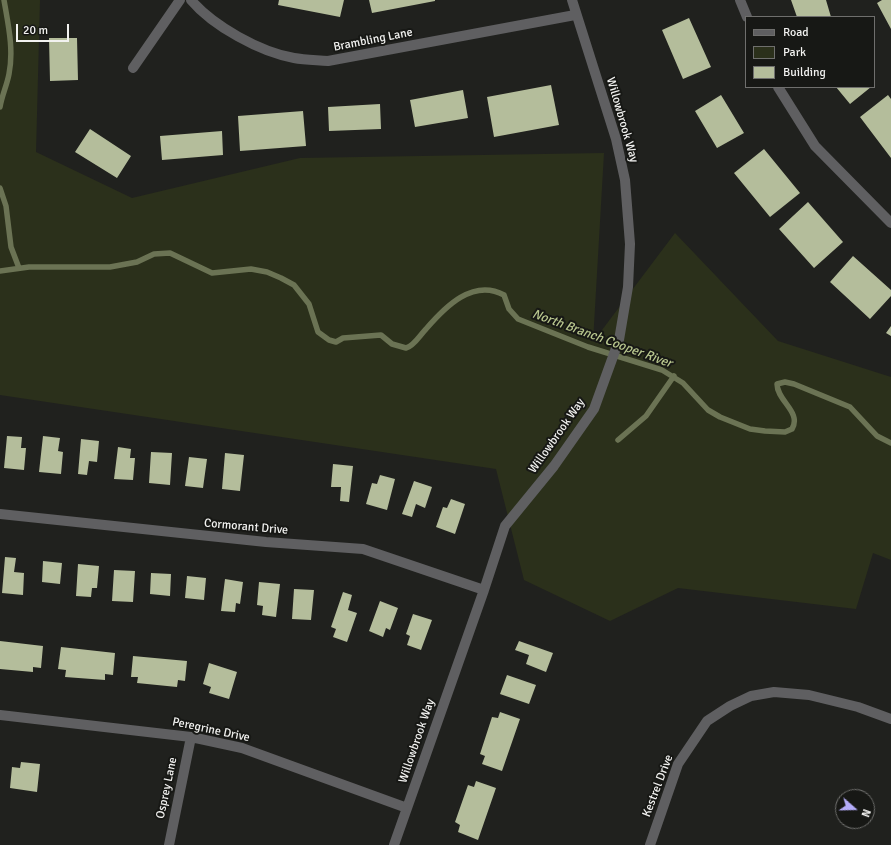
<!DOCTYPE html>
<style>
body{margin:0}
#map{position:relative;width:891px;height:845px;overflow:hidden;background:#20211e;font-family:Signika,sans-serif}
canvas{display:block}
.legend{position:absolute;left:745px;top:16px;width:130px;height:72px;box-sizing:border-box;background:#171815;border:1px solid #6f6f6d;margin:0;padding:5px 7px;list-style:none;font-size:12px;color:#f2f2f0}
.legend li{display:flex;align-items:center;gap:8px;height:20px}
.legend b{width:20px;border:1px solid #6f6f6d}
.north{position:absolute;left:835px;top:789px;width:40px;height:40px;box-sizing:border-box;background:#171815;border:1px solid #6f6f6d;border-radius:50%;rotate:110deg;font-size:11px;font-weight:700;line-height:16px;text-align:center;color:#f2f2f0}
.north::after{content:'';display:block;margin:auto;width:14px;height:18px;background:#b4acf9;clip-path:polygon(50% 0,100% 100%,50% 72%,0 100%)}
.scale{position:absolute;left:16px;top:24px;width:53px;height:18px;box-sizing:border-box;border:2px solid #f2f2f0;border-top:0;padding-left:5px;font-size:12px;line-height:14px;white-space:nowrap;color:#f2f2f0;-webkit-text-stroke:3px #171815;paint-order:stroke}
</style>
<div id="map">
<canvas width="891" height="845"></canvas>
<ul class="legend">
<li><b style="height:5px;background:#5f5f61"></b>Road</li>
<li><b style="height:11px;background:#2b301b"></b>Park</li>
<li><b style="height:11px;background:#b4bd9b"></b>Building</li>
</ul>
<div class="north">N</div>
<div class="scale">20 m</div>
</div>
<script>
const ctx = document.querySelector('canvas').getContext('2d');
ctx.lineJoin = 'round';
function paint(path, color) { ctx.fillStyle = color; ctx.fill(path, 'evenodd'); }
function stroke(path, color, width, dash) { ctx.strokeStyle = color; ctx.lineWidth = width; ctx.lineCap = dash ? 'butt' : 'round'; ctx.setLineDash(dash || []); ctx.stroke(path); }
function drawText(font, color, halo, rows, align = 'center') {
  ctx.font = font + ' Signika,sans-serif'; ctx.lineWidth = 4; ctx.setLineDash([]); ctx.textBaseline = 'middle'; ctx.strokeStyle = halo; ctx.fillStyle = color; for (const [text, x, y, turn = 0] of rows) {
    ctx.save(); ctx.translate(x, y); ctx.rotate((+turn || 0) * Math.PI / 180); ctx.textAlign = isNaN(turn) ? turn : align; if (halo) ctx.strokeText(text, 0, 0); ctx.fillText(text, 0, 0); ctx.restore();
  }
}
const green = new Path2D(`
 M0,0H40L36,152L132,198L300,158L604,153L593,342L675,233L778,341L891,377V560L873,553L856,609L678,588L610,621L524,580L496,469L0,395Z`);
const stream = new Path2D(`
 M0,107C2,95 7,85 9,74C14,49 8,24 4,0
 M0,188L6,206L11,247L19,268
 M0,271L29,267H110L137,262L154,254L170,253L212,273L251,269L267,272L281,278L294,285L309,304L318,332L329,340L336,342L343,338L381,335L392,344L406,348C414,346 420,335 426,329C445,307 473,278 504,295L509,309L518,319L588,347L662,370L683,383L708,410L720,417L750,429L765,431L785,432L792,429C802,412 777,401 777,384L785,382L794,384L850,407L877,436L891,443
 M618,440L646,416L674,376`);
const building = new Path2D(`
 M279,0H344L340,17L278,5Z
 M369,0H435V1L372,13Z
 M791,0H826L831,17H797Z
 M882,0H891V29L877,3Z
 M689,18L711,67L683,79L662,30Z
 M49,38H77L78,80L50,81Z
 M551,85L559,125L494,137L487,97Z
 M836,87H871L850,104Z
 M463,90L468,118L415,127L410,100Z
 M721,95L744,133L717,148L695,111Z
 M888,95L891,99V158L860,117Z
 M380,104L381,129L329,131L328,107Z
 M303,111L306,146L240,151L238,116Z
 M90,129L131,156L117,178L75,152Z
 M222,131L223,155L162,160L160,136Z
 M764,149L800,193L770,217L734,173Z
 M808,202L843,242L814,268L779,229Z
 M853,256L891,290V296L870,319L830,282Z
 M891,326V336L886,333Z
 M7,436L22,437L21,448H26L24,470L4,468Z
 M43,436L60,438L58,451L63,452L61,474L39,472Z
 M81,439L99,441L97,462L89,461L87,475L78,474Z
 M118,447L131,449L130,458H135L133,480L114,479Z
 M151,452L172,453L170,485L149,483Z
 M225,453L244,455L240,491L222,489Z
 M189,457L207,459L203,488L185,486Z
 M333,464L353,466L349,502L340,501L341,487H331Z
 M380,475L395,479L387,510L366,504L372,483L377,484Z
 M414,481L432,487L425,508L416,504L412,517L402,514Z
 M451,499L465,504L455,534L436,527L443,507L447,508Z
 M5,557L16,558L14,572L24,573L23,595L2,593Z
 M43,561L62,563L60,584L42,582Z
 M78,564L99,566L97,588H92L91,597L76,596Z
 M114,570L135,571L133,602L112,601Z
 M151,573L171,574L170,596L150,594Z
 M187,576L206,578L204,600L185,598Z
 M225,579L243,582L240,604L236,603L235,612L221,611Z
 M259,582L280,584L276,617L262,615L263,606L257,605Z
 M294,589L314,590L311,620L292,619Z
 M343,592L352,595L348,610L357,613L347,642L333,637L336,629L331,627Z
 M380,601L398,608L390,630L386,628L383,637L369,631Z
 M413,614L432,620L421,650L407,645L410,636L406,634Z
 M0,641L43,646L41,668L33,667V672L0,669Z
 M519,641L553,653L546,672L526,664L529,655L515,650Z
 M61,647L115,653L113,675L105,674V680L65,677L66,670L58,669Z
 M133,656L187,661L185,681L178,680L177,687L137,683L138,677H131Z
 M209,663L237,672L229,699L209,693L211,687L203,684Z
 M507,675L536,685L529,704L500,694Z
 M500,712L520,719L502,771L482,764L485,756L480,754L492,717L498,718Z
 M21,762L40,764L37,792L10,788L12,767L20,768Z
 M476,781L496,788L478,840L458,832L460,825L455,822L468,785L474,787Z`);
const minor = new Path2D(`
 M191,0C213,26 260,52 294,58C305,60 317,60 328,61L575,15
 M740,0L747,17
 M133,68L180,0
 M778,87L815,146L891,223
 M0,514L266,542L363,549L484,590
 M0,715L191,737L242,748L407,808
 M169,845L191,737
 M394,845L484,590L505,526L554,466L594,409L619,340L628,287L630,244L625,180L616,139L572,0
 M650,845L678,764L707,721L730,706L751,696L774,692L809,695L858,707L891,719`);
const streetNames = [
 ["Brambling Lane",373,40,-11],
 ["Willowbrook Way",622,120,74],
 ["Willowbrook Way",557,436,-55],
 ["Cormorant Drive",246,527,5],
 ["Peregrine Drive",211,730,12],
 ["Willowbrook Way",417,741,-71],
 ["Kestrel Drive",658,786,-69],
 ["Osprey Lane",167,788,-78]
];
const waterNames = [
 ["North Branch Cooper River",602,339,20]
];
paint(green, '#2b301b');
stroke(stream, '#6b7354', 5.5);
paint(building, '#b4bd9b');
stroke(minor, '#5f5f61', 10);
drawText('12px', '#f2f2f0', '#171815', streetNames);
drawText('italic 13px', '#b9c78f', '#171815', waterNames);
</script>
